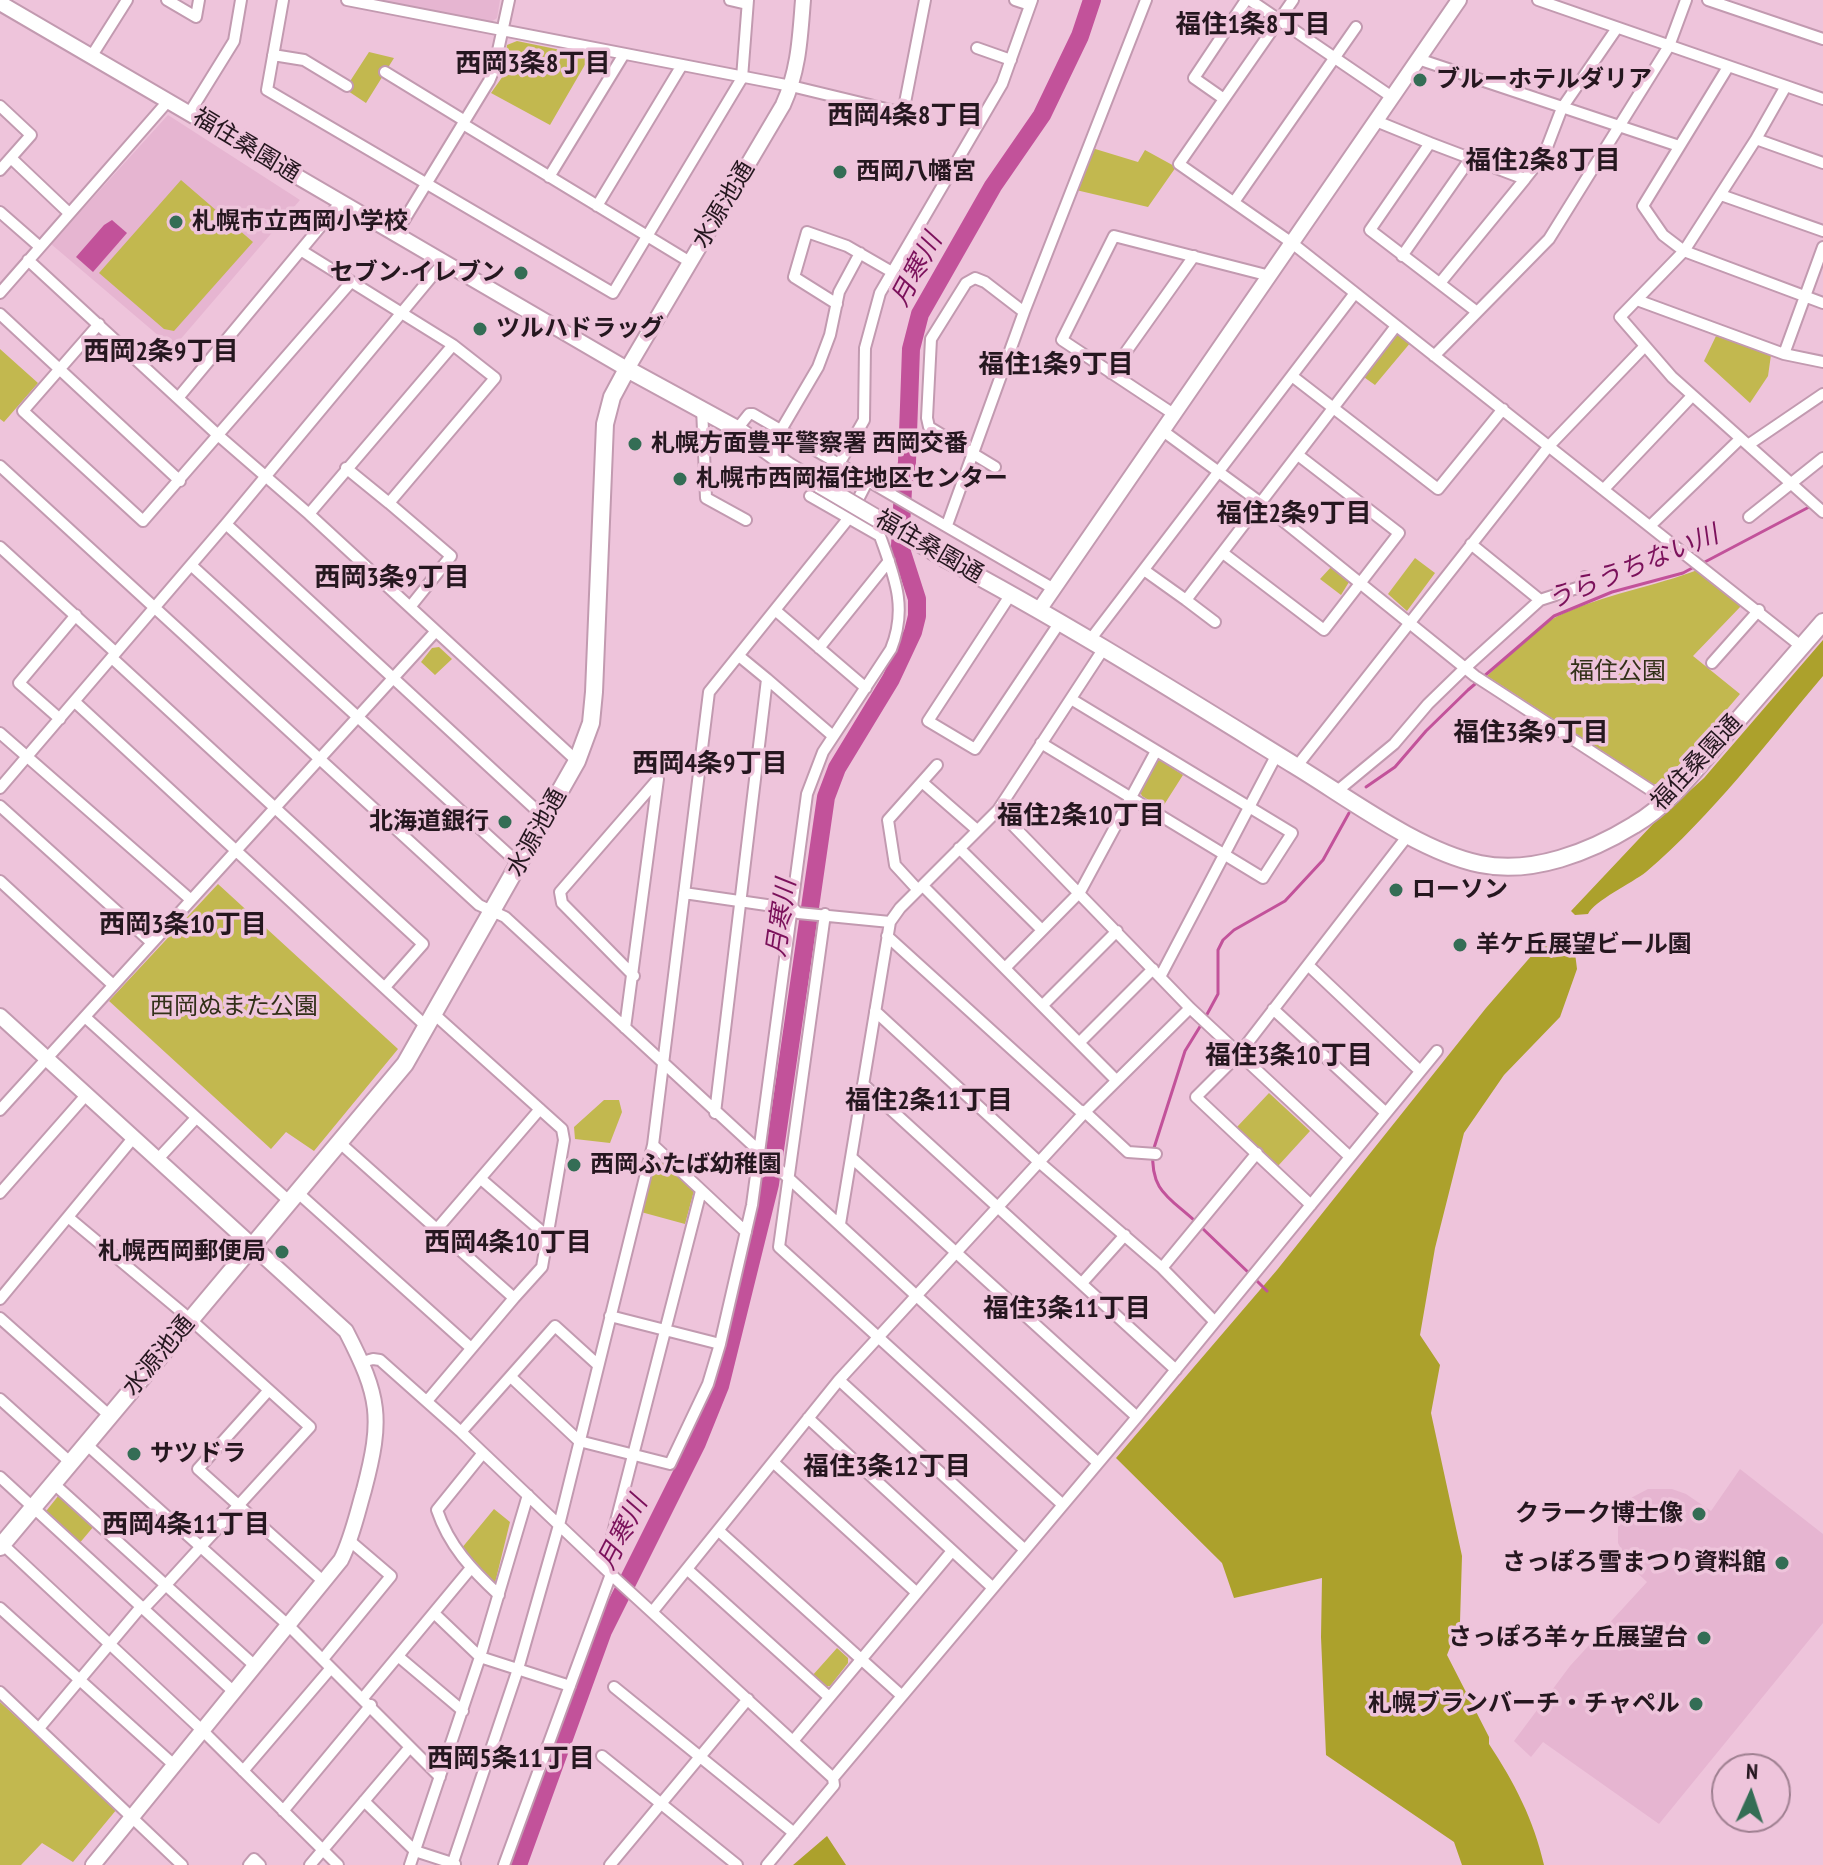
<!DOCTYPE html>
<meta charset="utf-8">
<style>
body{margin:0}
#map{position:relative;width:1823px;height:1865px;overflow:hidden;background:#eec4db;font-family:"PT Sans Narrow",sans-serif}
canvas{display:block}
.north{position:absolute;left:1711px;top:1753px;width:80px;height:80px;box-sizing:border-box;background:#eec4db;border:2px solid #9e7f90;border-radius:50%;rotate:3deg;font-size:22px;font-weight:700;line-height:32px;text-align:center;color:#25171f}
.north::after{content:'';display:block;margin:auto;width:28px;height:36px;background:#346d55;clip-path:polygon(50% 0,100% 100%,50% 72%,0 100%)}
</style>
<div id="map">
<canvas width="1823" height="1865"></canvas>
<div class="north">N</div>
</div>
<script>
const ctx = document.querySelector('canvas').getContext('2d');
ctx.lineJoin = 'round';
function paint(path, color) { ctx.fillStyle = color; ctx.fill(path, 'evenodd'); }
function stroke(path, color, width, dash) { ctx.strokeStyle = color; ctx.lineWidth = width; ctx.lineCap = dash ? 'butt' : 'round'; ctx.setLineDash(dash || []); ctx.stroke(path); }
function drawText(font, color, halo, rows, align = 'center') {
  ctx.font = font + ' "PT Sans Narrow","Noto Sans JP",sans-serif'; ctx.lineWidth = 7; ctx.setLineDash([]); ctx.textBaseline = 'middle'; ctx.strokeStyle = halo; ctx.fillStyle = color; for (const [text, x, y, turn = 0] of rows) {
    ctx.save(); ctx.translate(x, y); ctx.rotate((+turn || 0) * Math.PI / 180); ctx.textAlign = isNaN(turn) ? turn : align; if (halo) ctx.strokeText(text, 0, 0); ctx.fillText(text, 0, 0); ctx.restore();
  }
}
const built = new Path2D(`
 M379,0H500L497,18L491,22Z
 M168,115L300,200L173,348L51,244Z
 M1740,1469L1823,1534V1623L1659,1824L1543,1742L1531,1757L1514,1741L1570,1666L1647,1582L1629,1565L1618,1543V1521L1627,1500L1648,1489H1672L1686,1494L1711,1511Z`);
const green = new Path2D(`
 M517,41L590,56L550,125L491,93L503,76L507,45Z
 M369,52L394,58L366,103L345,89Z
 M1092,148L1138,162L1145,150L1176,167L1148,207L1076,190Z
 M181,180L253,242L174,331L164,329L99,273Z
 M1398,329L1411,342L1375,385L1361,375Z
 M1716,336L1771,355L1768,376L1750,403L1704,361Z
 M0,349L38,383L4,422L0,419Z
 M1415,558L1435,573L1407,611L1388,594Z
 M1332,566L1348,577L1349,582L1341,595L1320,579Z
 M1700,569L1742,605L1693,656L1740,694L1663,784H1653L1487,676C1506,659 1537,627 1558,616C1604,594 1654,587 1700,569Z
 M439,647L452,659L435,675L421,662L432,648Z
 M1160,760L1183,775L1162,808L1142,796L1140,792L1156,761Z
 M218,884L398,1049L314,1151L286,1132L271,1149L109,1001Z
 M1269,1093L1310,1131L1278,1166L1237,1127Z
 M604,1100H619L622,1112L610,1143L575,1139L574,1127Z
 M654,1149L695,1187L685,1224L641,1212Z
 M59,1495L94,1526L78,1545L43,1515Z
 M494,1509L510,1522L495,1583L461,1549Z
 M837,1648L848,1658V1663L830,1686L824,1687L812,1676Z
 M0,1702L117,1809L73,1862L42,1843L21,1865H0Z`);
const forest = new Path2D(`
 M1823,640V676C1767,742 1713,815 1646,872C1632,883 1594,901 1588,914L1575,915L1571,911L1653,824L1704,778Z
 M1553,931L1575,953L1577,969L1560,1017L1504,1075L1464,1133L1435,1248L1420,1335L1440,1365L1431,1413L1462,1556L1460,1622L1447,1655L1489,1737V1744C1514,1782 1534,1820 1544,1865H1462L1454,1842L1326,1755L1321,1637L1322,1578L1234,1598L1222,1563L1116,1458L1277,1270L1486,1008Z
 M827,1836L846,1865H793Z`);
const water = new Path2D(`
 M112,220L127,233L93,272L76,257L104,225Z`);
const stream = new Path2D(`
 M1701,564L1811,506
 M1366,787L1395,767L1426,731L1468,690L1554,616L1612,592L1683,573L1694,567
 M1205,1018L1218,994V950L1223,940L1234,930L1285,901L1323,860L1349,813
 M1196,1222C1169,1197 1150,1191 1153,1151L1185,1051L1201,1025
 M1201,1227L1250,1274
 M1256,1280L1267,1291`);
const river = new Path2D(`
 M518,1865L603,1631L697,1443L720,1386L770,1184L826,797L837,768L891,679L913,632L917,616V599L900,546L903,489L907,462L911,349L920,314L993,186L1042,115L1080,36L1092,0`);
const street = new Path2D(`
 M167,0L196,17L199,0
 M283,0L267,90L613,293L742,78L748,0
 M347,0L791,86L903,113L925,0
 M730,0L747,4
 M1015,0L1030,5
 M1250,0L1392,97
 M1293,0L1179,164L1292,243L1802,647
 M1538,0L1786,86
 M1708,0L1823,39
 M977,48L1011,60
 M273,55L304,60L347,86
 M91,57L127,0
 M1418,59L1679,146
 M1728,67L1643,206L1663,235L1684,251L1823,303
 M385,72L465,121
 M1224,99L1194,78L1246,0
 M1823,99L1786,86L1756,139L1684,251L1620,317L1672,377L1823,512
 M0,106L31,135L0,170
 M190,112L234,41L241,0
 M1376,121L1430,143L1370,230L1477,312
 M463,124L690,262
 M1756,139L1823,163
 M1430,143L1525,179L1544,155L1562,108L1617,28
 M11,158L69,213
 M549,177L624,54
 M1721,195L1823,231
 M1234,202L1356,27
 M597,206L682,65
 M0,212L40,247
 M395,235L489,81L494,69L509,0
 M302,251L453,345L495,378L389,503L451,556L410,607
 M1402,256L1470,159
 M28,260L219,436L309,514L577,761
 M1440,283L1525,179
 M0,293L169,100
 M1637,300L1784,354L1823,362
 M837,304L794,277L807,232L847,246L892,272
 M0,314L180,481
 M99,324L23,411L143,521L351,282
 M1784,354L1823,247
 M1434,356L1549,239L1669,46L1686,0
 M1111,373L1194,256
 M1292,376L1438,489L1503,409
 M178,398L340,203
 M702,408L706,498L746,520
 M1175,415L1062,340L1114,236L1270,276
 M737,429L749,414H753L1054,589
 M781,430L818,367L830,335L839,292L860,253
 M1163,431L1261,503L1475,676L1666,800
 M1748,445L1823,394
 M839,464L864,420L865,348L880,293L1002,84L1032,0
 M0,466L479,905L505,917L1098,1463
 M995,467L929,427L927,418L931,339L966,283L975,278L985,282L1024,312
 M346,468L389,503
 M1604,489L1692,396
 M309,514L453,345
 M1749,517L1823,458
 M226,524L545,818
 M947,525L1024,312L1146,0
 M1650,526L1740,439
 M1471,544L1540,600
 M0,547L115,652
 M1223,553L1324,630L1399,533L1298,455
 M191,565L519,864
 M1144,570L1186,600L1396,326
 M1011,594L928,721L975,749L1060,622
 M1186,600L1215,622
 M775,610L866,688
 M1090,640L1355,293
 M819,648L889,561
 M112,658L423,944L385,987
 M1712,663L1759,610
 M767,679L833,736
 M75,702L427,1027
 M60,719L19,683L76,615
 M0,733L190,899
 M1041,743L1263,878L1292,833L1071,699
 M1297,766L1549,446L1645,346
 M922,782L977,830
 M0,788L226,524L443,263
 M1336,792L1394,744L1428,704L1465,668L1540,600L1580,587L1585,577
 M0,806L151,942
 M998,810L1190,1008L1350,1157
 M959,848L1042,930
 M0,881L112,984
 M923,886L1116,1080
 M918,890L895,865L888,820L937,765
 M684,893L794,909L798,913L890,922
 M825,914L779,1247L1063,1505
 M887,936L1079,1110L1085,1112L1128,1152L1156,1154
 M1308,965L1420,1071
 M1006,967L1080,892L1156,751
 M1160,977L1277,754
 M1043,1005L1117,931
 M1273,1009L1386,1113
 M875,1011L1039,1162L1162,1268L1215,1322
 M434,1014L562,1129L564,1140L542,1267L514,1298
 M85,1017L289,1201
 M625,1028L658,779L560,892L562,903L634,976
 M1080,1042L1153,969
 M863,1084L1176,1370
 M0,1110L436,631
 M715,1113L767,679L739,656
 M340,1143L514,1298L427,1401
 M653,1145L746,1232
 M852,1158L1137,1417
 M157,1160L196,1118
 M481,1179L547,1236
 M297,1192L471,1348
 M0,1193L87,1094
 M1311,1205L1196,1097L1239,1054L1409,834
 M840,1224L890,922L900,908L998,810L1104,648
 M436,1230L540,1109
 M1162,1268L1257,1153
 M1082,1283L1125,1235
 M0,1299L134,1137
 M610,1316L720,1344
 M0,1318L110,1416
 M362,1362L373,1359L380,1360L461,1432L618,1581L833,1778L1137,1417L1437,1051
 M511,1377L579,1441L670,1464L708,1384L720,1344L752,1205L807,794L823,752L891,649C908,607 894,576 880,536L810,496
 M839,1380L1025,1550
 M269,1390L198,1469L324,1582
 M0,1399L71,1463
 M808,1418L993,1588
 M461,1432L555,1326L598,1365
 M86,1444L289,1626L440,1777
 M483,1453L437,1510C449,1546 472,1570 499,1595
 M773,1462L917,1593
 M0,1477L234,1692
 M53,1483L255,1666
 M719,1531L902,1696
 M0,1542L203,1731L338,1865
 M604,1568L701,1191
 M688,1570L829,1697
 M0,1608L174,1765
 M653,1611L839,1380L1085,1112L1190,1008
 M435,1614L480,1657L570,1686
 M399,1657L463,1711
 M323,1659L391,1576L350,1541
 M614,1687L794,1833
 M0,1692L182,1865
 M363,1698L471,1568
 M40,1727L140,1608L147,1605L164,1587L310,1427L190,1319L68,1217
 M793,1741L952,1551
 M602,1756L737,1865
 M243,1771L331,1668
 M364,1801L415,1851L455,1864
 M283,1811L371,1705
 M249,1865L254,1859L260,1865
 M310,1865L410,1747
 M410,1865L480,1657L528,1495
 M452,1865L518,1669L559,1525L653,1145L709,692L848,519L868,480
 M504,1865L611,1574
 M610,1865L748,1699
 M767,1865L834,1785L833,1778`);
const secondary = new Path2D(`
 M0,3L627,369L783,105C799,70 800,37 803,0
 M1039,610L1459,0
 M0,1016L346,1331C380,1397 383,1418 364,1490C357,1514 352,1538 341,1560L93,1865`);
const primary = new Path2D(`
 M946,559C1065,622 1179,694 1294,765C1347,797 1418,851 1480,864C1532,875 1590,852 1634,825C1670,804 1697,767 1724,736C1757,698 1790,660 1823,622
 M0,1547L405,1064L577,761L591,723L594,692L605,424L612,397L627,369L737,429L788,466`);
const primaryBridge = new Path2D(`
 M788,466L946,559`);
const markers = [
 [1420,80,8,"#346d55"],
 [840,172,8,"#346d55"],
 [176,222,8,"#346d55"],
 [521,273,8,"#346d55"],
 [480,329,8,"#346d55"],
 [635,444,8,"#346d55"],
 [680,479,8,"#346d55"],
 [505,822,8,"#346d55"],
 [1396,890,8,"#346d55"],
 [1460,945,8,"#346d55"],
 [574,1165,8,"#346d55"],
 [282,1252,8,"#346d55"],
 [134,1454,8,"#346d55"],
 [1699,1514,8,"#346d55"],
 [1782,1563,8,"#346d55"],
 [1704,1638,8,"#346d55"],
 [1696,1704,8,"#346d55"]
];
const poiNames = [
 ["ブルーホテルダリア",1436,80],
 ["西岡八幡宮",856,172],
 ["札幌市立西岡小学校",192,222],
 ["セブン-イレブン",505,273,"right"],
 ["ツルハドラッグ",496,329],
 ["札幌方面豊平警察署 西岡交番",651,444],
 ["札幌市西岡福住地区センター",696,479],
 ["北海道銀行",489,822,"right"],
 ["ローソン",1412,890],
 ["羊ケ丘展望ビール園",1476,945],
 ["西岡ふたば幼稚園",590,1165],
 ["札幌西岡郵便局",266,1252,"right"],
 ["サツドラ",150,1454],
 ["クラーク博士像",1683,1514,"right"],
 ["さっぽろ雪まつり資料館",1766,1563,"right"],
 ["さっぽろ羊ヶ丘展望台",1688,1638,"right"],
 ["札幌ブランバーチ・チャペル",1680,1704,"right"]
];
const streetNames = [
 ["福住桑園通",246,146,31],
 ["水源池通",724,205,-59],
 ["福住桑園通",929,547,30],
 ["福住桑園通",1697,763,-47],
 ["水源池通",537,833,-61],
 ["水源池通",159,1356,-50]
];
const parkNames = [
 ["福住公園",1618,672],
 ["西岡ぬまた公園",234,1007]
];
const neighbourhoodNames = [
 ["福住1条8丁目",1253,26],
 ["西岡3条8丁目",533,65],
 ["西岡4条8丁目",905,117],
 ["福住2条8丁目",1543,162],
 ["西岡2条9丁目",161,353],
 ["福住1条9丁目",1056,366],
 ["福住2条9丁目",1294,515],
 ["西岡3条9丁目",392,579],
 ["福住3条9丁目",1531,734],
 ["西岡4条9丁目",710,765],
 ["福住2条10丁目",1081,817],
 ["西岡3条10丁目",183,926],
 ["福住3条10丁目",1289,1057],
 ["福住2条11丁目",929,1102],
 ["西岡4条10丁目",508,1244],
 ["福住3条11丁目",1067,1310],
 ["福住3条12丁目",887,1468],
 ["西岡4条11丁目",186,1526],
 ["西岡5条11丁目",511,1760]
];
const waterNames = [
 ["月寒川",917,270,-62],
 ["うらうちない川",1633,568,-22],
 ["月寒川",782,918,-82],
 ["月寒川",623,1533,-63]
];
paint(built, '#e6b5d1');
paint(green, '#c2b84f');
paint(forest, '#aca12c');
paint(water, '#c2529a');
stroke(stream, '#c2529a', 3);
stroke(river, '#c2529a', 18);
stroke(street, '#c29ab0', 14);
stroke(secondary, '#c29ab0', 18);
stroke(primary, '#c29ab0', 20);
stroke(street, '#fff', 10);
stroke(secondary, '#fff', 14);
stroke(primary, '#fff', 16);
stroke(primaryBridge, '#c29ab0', 20, []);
stroke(primaryBridge, '#fff', 16);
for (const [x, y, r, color] of markers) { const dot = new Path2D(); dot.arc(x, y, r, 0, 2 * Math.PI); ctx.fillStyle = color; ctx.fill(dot); stroke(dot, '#eec4db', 3); }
drawText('bold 24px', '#25171f', '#eec4db', poiNames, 'left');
drawText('24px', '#25171f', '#eec4db', streetNames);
drawText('24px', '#323018', '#eec4db', parkNames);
drawText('bold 26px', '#25171f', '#eec4db', neighbourhoodNames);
drawText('italic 26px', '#7b115b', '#eec4db', waterNames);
</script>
